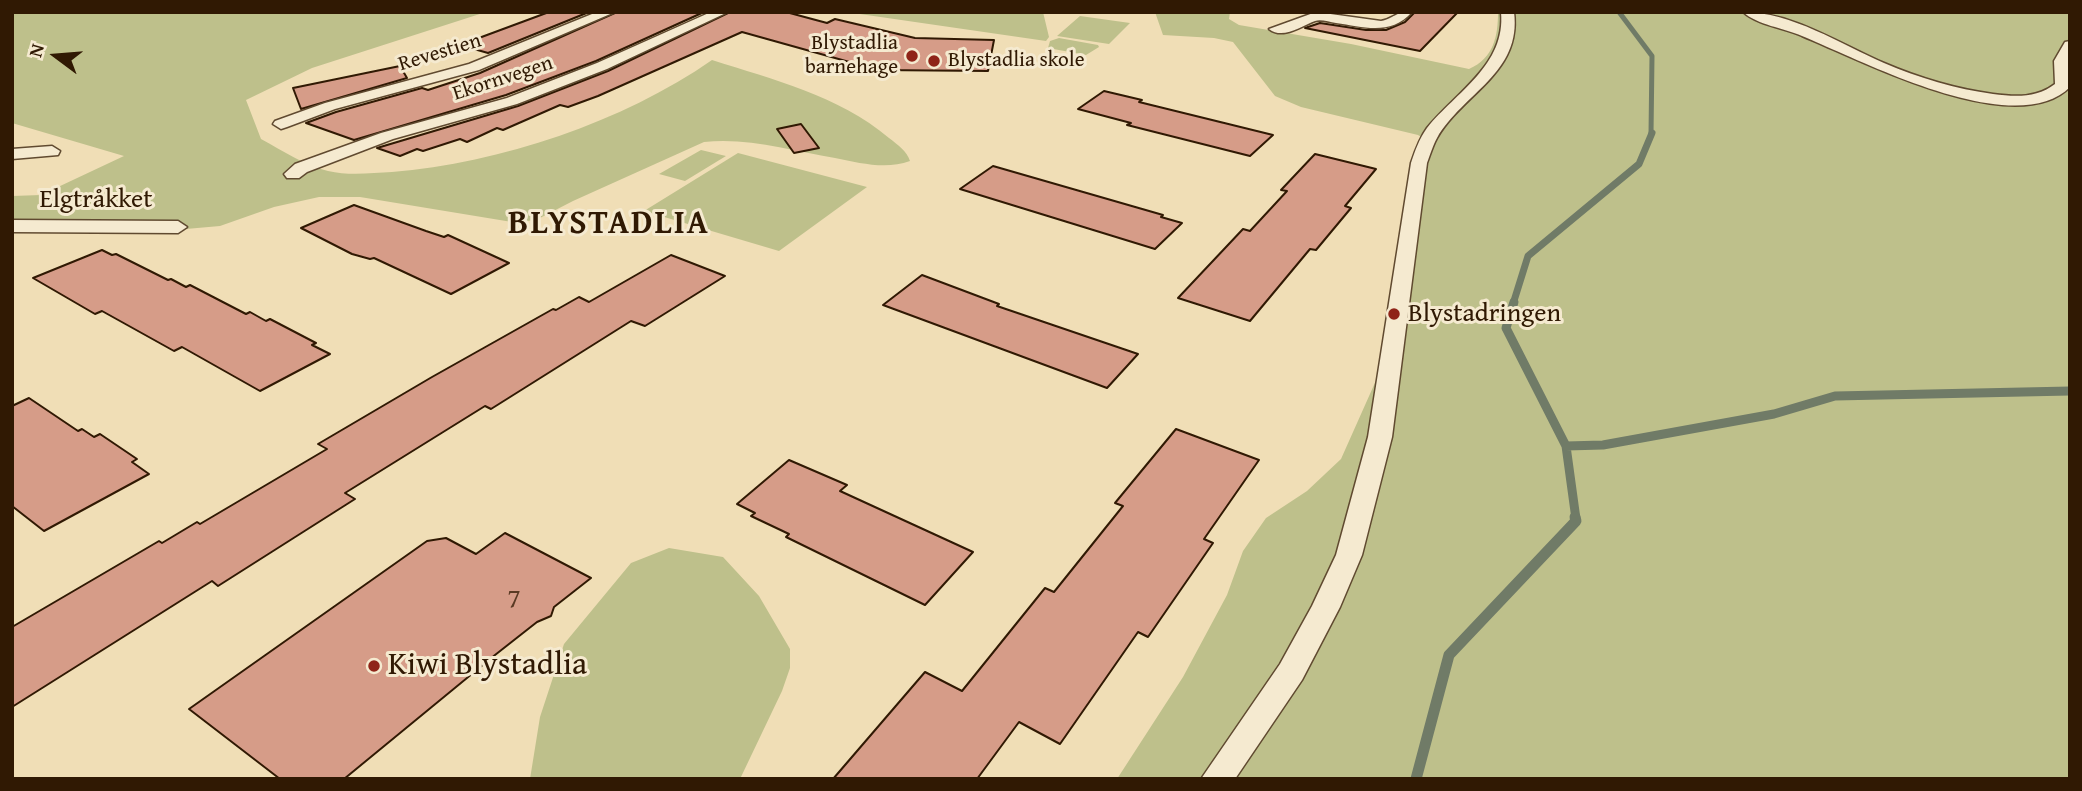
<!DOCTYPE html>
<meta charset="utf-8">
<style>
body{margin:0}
#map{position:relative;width:2082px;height:791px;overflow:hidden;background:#f0deb6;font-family:"Gentium Book Plus",serif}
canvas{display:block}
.frame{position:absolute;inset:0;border:14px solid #301903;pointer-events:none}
.north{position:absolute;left:21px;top:21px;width:70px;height:70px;-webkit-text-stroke:5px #f5ead0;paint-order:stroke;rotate:286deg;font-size:19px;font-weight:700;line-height:28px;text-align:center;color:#301903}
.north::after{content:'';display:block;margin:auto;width:24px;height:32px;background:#301903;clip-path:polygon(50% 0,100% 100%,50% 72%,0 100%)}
</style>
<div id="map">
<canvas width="2082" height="791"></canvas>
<div class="frame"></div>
<div class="north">N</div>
</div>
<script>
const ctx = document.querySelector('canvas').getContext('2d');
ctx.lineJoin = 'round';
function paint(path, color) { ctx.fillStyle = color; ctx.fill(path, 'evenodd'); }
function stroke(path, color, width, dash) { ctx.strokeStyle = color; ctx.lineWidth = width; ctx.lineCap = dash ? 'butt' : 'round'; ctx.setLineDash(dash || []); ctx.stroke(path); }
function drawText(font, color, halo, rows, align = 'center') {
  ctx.font = font + ' "Gentium Book Plus",serif'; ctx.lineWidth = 6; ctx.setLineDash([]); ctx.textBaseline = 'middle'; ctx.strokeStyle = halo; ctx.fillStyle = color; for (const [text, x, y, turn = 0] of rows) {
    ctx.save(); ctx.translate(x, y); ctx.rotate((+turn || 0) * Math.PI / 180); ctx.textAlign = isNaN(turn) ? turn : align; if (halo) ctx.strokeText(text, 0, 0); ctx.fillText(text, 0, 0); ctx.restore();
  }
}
const green = new Path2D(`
 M12,12H486L312,68L246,100L261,139C283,151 304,165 328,171C349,176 372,173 392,172C500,163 623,122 712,60C774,80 838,95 889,138C898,145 907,151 910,161C886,170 860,163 835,158C792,151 748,137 704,142L573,201L538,219L518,223L360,197H319L274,207L220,226L152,232H12V196L41,195L124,156L12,123Z
 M846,12H1043L1049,37L1046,41Z
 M1155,12H1230L1229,19L1239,25L1351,44L1469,69C1494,58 1498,36 1498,12H2070V779H1117L1183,677L1227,595L1243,551L1266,518L1307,491L1341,459L1382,367L1423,200L1430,143L1418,135L1301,107L1275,96L1233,42L1214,38L1163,35Z
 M1080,16L1130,23L1109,44L1057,36Z
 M1059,38L1098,45L1099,47L1086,55L1048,48L1050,41Z
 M701,150L726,156L685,181L659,174Z
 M738,153L867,187L779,251L644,211Z
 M669,548L723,557L759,596L790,649V668L782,691L740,779H530L540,717L564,644L631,563Z`);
const streamFar3 = new Path2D(`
 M1619,12L1652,56L1651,134`);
const streamFar2 = new Path2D(`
 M1513,304L1528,256L1639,164L1652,133`);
const streamFar1 = new Path2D(`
 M1514,302L1506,328L1566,446
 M1576,519L1566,446L1603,445L1774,414L1835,396L2070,391`);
const stream = new Path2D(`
 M1416,779L1449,655L1576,521L1575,517`);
const building = new Path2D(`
 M549,12H589L488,53L460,45Z
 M617,12H704L596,61L506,95L354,140L306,123L336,112L422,88L428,90L480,73Z
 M730,12H786L827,23L835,19L915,38L994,40L988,71L878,70L742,32L598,96L568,107L560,105L503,130L497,128L467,142L460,139L423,151L417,149L400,156L377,148L518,106L608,71Z
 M1415,12H1458L1420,51L1305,28L1320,23L1366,30H1386L1405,22Z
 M400,66L407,78L301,109L293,88Z
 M1104,91L1142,100L1139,102L1273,135L1250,156L1127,125L1131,123L1078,109Z
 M801,124L819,148L794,153L777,129Z
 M1315,154L1376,169L1345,206L1351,208L1316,250L1310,249L1250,321L1178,298L1243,229L1250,231L1287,191L1281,190Z
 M993,166L1163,215L1161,217L1182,223L1155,249L960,189Z
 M354,205L426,231L444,237L448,235L509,263L451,294L374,258L370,259L352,254L301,228Z
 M102,250L112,255L116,254L168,280L171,279L186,287L190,285L246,314L250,312L266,321L270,319L316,343L312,345L330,354L260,391L182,347L174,351L102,311L95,314L33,278Z
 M671,255L725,276L645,326L631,321L491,409L485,406L345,493L355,499L218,586L212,581L12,707V627L159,541L162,543L197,522L200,524L327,449L318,444L432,377L553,309L556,310L579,297L589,302Z
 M922,275L999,304L997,306L1138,354L1107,388L883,305Z
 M29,398L78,431L82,429L94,437L100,434L137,459L132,462L149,474L44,531L12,506V406Z
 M1176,429L1259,460L1204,539L1213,543L1148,637L1138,632L1060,744L1019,722L977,779H833L925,672L962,691L1045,588L1054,592L1123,506L1115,503Z
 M789,460L847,485L840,491L973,552L925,605L786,537L789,534L751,516L755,513L737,504Z
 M505,533L591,578L554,607L551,616L537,622L495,655L344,779H280L189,709L427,541L446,538L476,554Z`);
const minor = new Path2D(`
 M597,12H615L479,70L335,109L287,127L281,129L273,124L275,121L325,103L469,64Z
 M711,12H728L607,69L517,104L393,139L307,172L299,178H287L284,174L295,164L381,133L507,98L597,63Z
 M1316,12L1381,21C1396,18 1393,12 1412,12C1391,36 1364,27 1336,23C1329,22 1321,19 1315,21C1301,26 1283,40 1269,29Z
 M1501,12H1514C1522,73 1463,93 1437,138C1433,145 1430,155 1427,163L1392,437L1362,555L1340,607L1302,680L1235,779H1201L1280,664L1312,606L1336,555L1368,437L1411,163C1415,151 1419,139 1427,128C1456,92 1506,65 1501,12Z
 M1743,12C1792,12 1840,44 1884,63C1919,78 1956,89 1993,94C2016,97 2037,98 2055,84L2054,61L2065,42L2070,41V87C2015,142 1861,60 1802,36C1784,28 1757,25 1743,12Z
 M52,146L60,151L58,155L12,159V149Z
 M12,220L178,221L187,227L178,233L12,232Z`);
const markers = [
 [912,56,7,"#8f2418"],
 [934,61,7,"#8f2418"],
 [1394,314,7,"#8f2418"],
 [374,666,7,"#8f2418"]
];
const farPoinames = [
 ["Blystadlia",898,44],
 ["barnehage",898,68],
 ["Blystadlia skole",948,61,"left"]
];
const farStreetnames = [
 ["Revestien",440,53,-17],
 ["Ekornvegen",503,79,-18]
];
const streetNames = [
 ["Elgtråkket",96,200]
];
const poiNames = [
 ["Blystadringen",1408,314]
];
const nearNumbernames = [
 ["7",514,600]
];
const nearPoinames = [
 ["Kiwi Blystadlia",388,666]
];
const districtNames = [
 ["BLYSTADLIA",609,225]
];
paint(green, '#bec08b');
stroke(streamFar3, '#707b67', 5);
stroke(streamFar2, '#707b67', 7);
stroke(streamFar1, '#707b67', 9);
stroke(stream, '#707b67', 11);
paint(building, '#d69c88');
stroke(building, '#301903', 2);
stroke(minor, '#604a30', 3);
paint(minor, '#f5ead0');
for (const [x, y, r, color] of markers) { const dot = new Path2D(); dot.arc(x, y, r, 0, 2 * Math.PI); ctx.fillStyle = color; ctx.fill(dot); stroke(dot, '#f5ead0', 2.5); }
drawText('21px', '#301903', '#f5ead0', farPoinames, 'right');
drawText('21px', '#301903', '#f5ead0', farStreetnames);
drawText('26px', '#301903', '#f5ead0', streetNames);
drawText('26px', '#301903', '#f5ead0', poiNames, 'left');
drawText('28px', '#5a3a24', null, nearNumbernames);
drawText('32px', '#301903', '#f5ead0', nearPoinames, 'left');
ctx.letterSpacing = '2px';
drawText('bold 33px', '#301903', '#f5ead0', districtNames);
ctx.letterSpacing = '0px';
</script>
